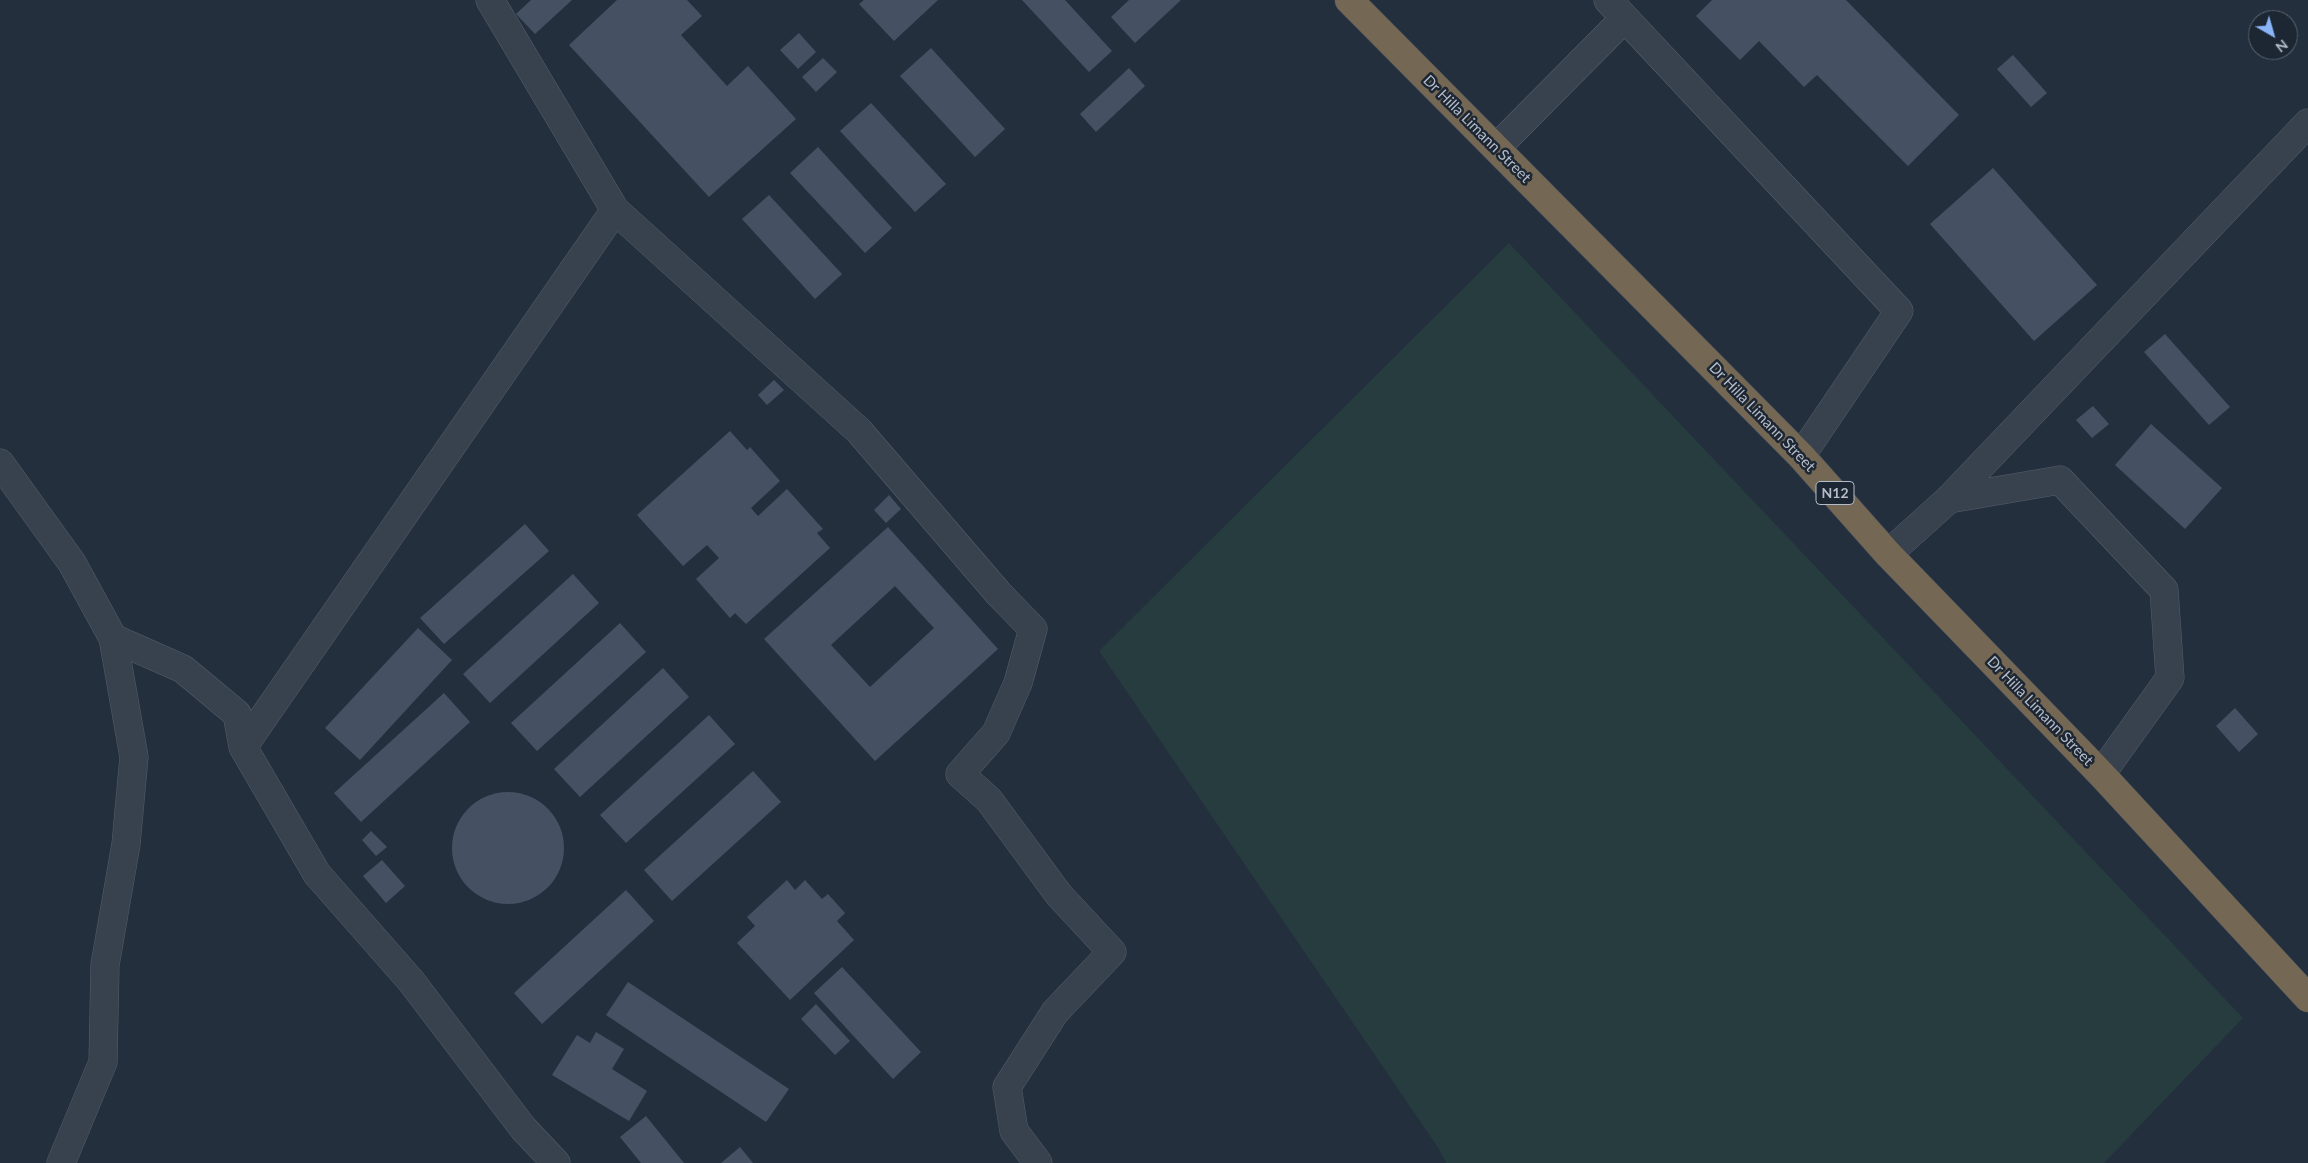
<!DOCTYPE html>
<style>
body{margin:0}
#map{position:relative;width:2308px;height:1163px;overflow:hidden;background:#242f3e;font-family:Lato,sans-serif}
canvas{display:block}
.north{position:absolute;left:2248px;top:10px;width:50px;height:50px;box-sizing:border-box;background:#1d2633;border:1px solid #59626f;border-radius:50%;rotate:142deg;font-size:14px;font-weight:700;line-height:20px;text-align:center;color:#b4bcc9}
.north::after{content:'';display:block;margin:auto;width:18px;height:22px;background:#8ab4f8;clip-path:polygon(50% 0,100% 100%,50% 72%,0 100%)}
</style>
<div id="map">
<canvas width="2308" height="1163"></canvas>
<div class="north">N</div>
</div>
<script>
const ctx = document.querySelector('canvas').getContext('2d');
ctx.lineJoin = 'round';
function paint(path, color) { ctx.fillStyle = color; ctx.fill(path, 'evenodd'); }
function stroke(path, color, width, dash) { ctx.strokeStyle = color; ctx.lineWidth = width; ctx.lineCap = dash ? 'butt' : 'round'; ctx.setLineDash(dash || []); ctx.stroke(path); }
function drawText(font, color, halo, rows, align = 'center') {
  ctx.font = font + ' Lato,sans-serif'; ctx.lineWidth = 5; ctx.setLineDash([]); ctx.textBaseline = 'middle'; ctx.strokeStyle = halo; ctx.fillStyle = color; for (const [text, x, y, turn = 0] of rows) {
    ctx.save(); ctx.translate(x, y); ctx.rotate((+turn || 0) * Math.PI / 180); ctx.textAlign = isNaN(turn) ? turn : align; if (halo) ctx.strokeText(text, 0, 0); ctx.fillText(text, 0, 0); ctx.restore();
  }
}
const green = new Path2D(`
 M1509,243L2243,1018L2104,1163H1446L1439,1149L1099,651Z`);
const building = new Path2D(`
 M531,0H572L535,34L516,14Z
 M617,0H687L702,16L681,35L727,86L748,66L796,119L709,197L569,45Z
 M864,0H938L894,41L859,4Z
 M1022,0H1065L1112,51L1089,72Z
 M1129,0H1181L1135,43L1111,17Z
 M1712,0H1846L1959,115L1908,166L1817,75L1804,87L1759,41L1740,60L1696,16Z
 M799,33L816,52L798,69L780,50Z
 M931,48L1005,129L975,157L900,76Z
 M2013,55L2047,93L2031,107L1997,69Z
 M823,58L837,72L816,92L802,77Z
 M1129,68L1145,86L1096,132L1080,114Z
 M871,103L946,184L915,212L840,131Z
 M818,147L892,228L865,253L790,173Z
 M1993,168L2097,285L2034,341L1930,224Z
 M769,195L842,274L815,299L742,219Z
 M2165,334L2230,407L2209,425L2144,352Z
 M774,380L784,390L767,405L758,395Z
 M2093,406L2109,424L2092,438L2076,420Z
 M2151,424L2222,488L2185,529L2115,465Z
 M730,431L747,450L750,447L780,481L751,508L758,516L787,489L823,529L817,533L830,548L746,624L735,613L730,618L696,579L719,558L707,545L683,566L637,515Z
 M889,495L901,509L886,523L874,510Z
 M525,524L549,551L444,644L420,618Z
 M888,527L998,649L875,761L764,639ZM895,586L934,628L870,687L831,645Z
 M573,574L599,603L490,703L463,674Z
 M620,623L646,652L537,751L511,723Z
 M418,628L452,660L360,760L325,728Z
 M663,668L689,697L580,797L554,769Z
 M444,693L470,722L361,822L334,793Z
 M2235,708L2258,734L2239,752L2216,726Z
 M709,715L735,744L626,843L600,815Z
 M753,771L781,802L672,901L644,870Z
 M452 848a56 56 0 1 1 112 0a56 56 0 1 1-112 0Z
 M371,831L387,847L376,856L362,840Z
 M382,860L405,886L386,903L363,876Z
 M787,880L795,890L805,880L822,899L828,894L845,913L837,921L854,940L790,1000L737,943L755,926L747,917Z
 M626,890L654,921L542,1024L514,993Z
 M842,967L921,1052L893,1079L814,993Z
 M628,982L789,1089L766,1122L606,1015Z
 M816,1004L850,1041L835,1055L801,1019Z
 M596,1032L624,1049L612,1069L647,1091L629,1121L552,1075L577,1035L590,1043Z
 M646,1116L684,1163H641L620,1137Z
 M740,1147L753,1163H721Z`);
const minor = new Path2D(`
 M490,0L615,210L859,431L999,594L1033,629L1018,683L996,733L960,774L989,800L1059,895L1112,952L1055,1012L1007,1087L1014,1131L1038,1163
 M1608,0L1899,311L1801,456
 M1496,148L1625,18
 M0,463L72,563L113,638L183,669L237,714L243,747L317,874L411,981L523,1128L556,1163
 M1949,499L2060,480L2164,590L2170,678L2101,774
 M1888,554L1949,499L2308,123
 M243,747L615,210
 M61,1163L103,1062L105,965L126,844L134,757L113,638`);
const highway = new Path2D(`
 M1349,0L1801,456L1888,554L2101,774L2308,998`);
const shields = [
 [1835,493,38]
];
const shieldNames = [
 ["N12",1835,493]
];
const streetNames = [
 ["Dr Hilla Limann Street",1477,129,45],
 ["Dr Hilla Limann Street",1762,417,46],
 ["Dr Hilla Limann Street",2040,711,46]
];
paint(green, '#263c3f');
paint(building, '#455162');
stroke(minor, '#565f6c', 29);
stroke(highway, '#434c59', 29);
stroke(minor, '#38414e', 28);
stroke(highway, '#746855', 28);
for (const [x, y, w] of shields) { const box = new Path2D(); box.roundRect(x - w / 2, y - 11.5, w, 23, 4); ctx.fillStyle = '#1d2633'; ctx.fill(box); stroke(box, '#b4bcc9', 1); }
drawText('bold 14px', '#b4bcc9', null, shieldNames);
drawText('15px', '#b4bcc9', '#1d2633', streetNames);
</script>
